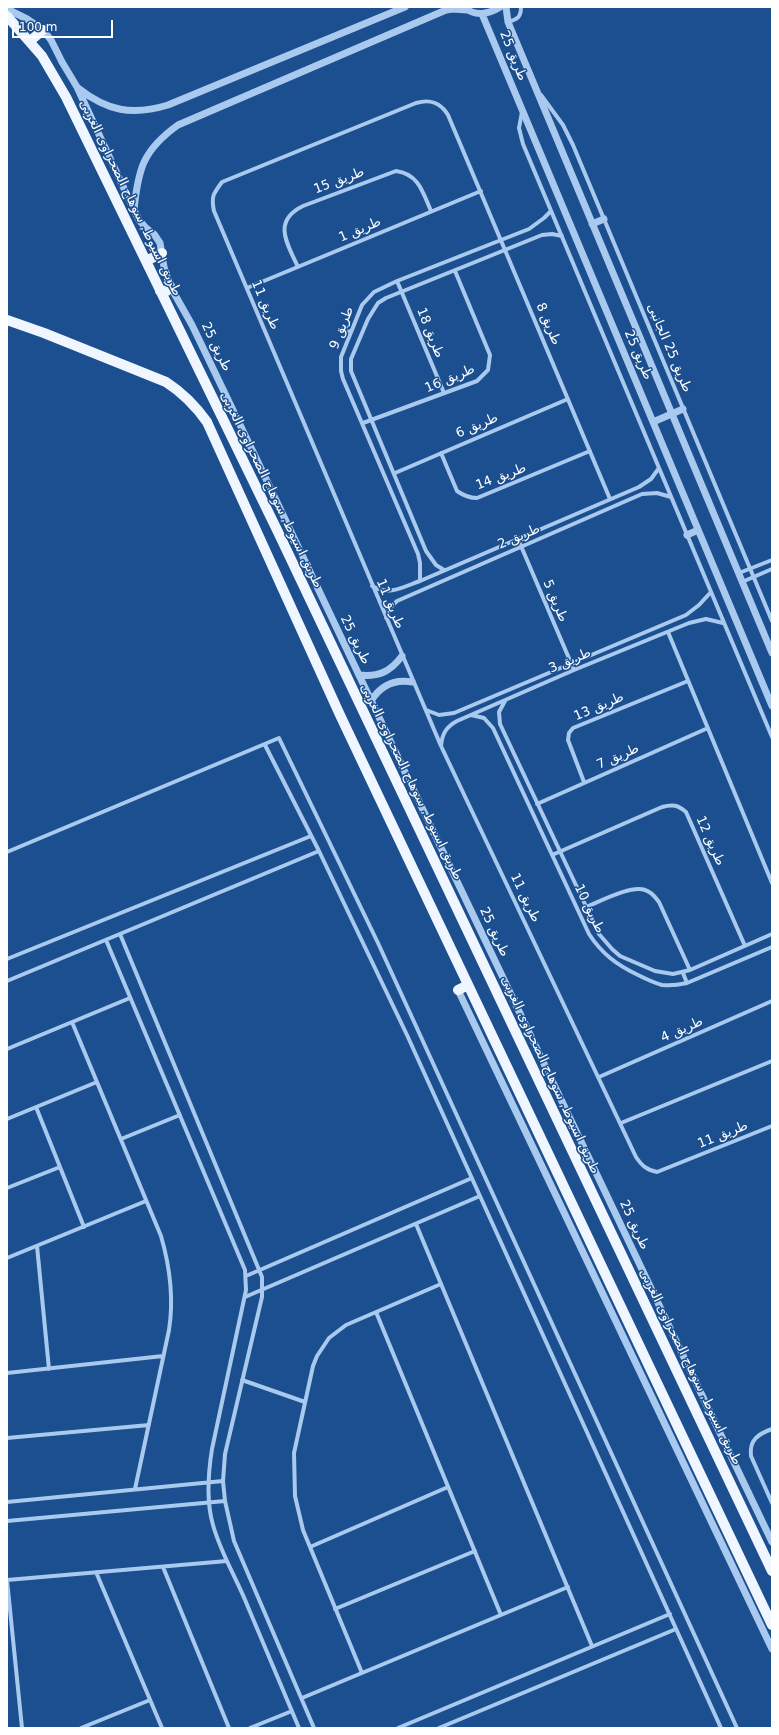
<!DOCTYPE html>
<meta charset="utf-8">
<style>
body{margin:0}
#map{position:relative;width:779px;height:1735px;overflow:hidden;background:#1b4f8f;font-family:"DejaVu Sans",sans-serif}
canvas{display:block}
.frame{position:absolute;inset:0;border:8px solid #fff;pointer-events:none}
.scale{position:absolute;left:12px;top:20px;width:101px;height:18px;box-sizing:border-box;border:2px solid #fff;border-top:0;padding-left:5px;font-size:12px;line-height:14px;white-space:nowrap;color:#fff;-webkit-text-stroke:3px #1b4f8f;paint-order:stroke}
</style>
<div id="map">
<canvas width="779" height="1735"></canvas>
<div class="frame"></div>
<div class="scale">100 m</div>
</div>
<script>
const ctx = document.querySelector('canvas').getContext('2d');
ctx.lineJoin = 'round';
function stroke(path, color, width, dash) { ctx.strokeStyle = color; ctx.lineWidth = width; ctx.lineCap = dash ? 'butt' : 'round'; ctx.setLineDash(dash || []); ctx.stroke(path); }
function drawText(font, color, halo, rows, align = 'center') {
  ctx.font = font + ' "DejaVu Sans",Cairo,sans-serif'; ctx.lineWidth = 3; ctx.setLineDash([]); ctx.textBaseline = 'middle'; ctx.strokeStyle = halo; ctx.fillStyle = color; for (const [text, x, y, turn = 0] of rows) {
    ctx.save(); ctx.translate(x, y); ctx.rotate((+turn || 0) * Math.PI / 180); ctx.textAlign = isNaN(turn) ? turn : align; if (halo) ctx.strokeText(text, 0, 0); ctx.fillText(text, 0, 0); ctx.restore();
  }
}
const minor = new Path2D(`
 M508,22C518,19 521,17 521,7
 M541,95L563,125L573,145L772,621
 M522,112L519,128L523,144L772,737
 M298,267C287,243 272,221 303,206L396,171C419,174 423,193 431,211
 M397,281L444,393
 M247,288L481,191
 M343,329L351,332
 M363,423L477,381L488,370L490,355L455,271
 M441,453L457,491C464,496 469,498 477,498L590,451
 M395,473L568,399
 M610,499L448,115C440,102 430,99 416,103L222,182C213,194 211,197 214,211L441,746L636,1157C642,1166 647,1170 657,1172L772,1126
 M518,539L574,670
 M444,570L436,565L426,551L351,371V359L368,319L378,303L386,298L542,235L552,234L562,236
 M739,573L772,560
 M420,581V563L418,554L343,379L341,371V357L362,305L374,292L397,281L529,229L544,218L551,211
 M742,582L772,569
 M372,586C389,596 403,587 420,581L639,487L651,479L659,468
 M386,618L389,609L397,601L642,494L657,493L671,497
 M668,632L772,883
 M505,701L499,712L500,724L599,934L612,949L620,956L655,971L673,974L690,970L772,934
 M426,710L439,715L454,713L686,615L699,605L711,592
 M471,715L484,718L493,728L589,934C602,954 617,965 638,975C646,979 654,983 662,985C670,986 678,985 687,983L772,947
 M265,745L319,851L407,1035L721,1728
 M441,746C442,734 446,727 457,721L574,670L689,623L706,619L723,623
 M584,782L568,740L569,733L573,728L688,681
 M537,804L708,728
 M7,852L279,738L378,943L737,1728
 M552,855L662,807C673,804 678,805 686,812L745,946
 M586,907C601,901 631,885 645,890C652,892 655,897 659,902L690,970
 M120,934L262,1277V1297L225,1454L223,1481L225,1501L234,1541L314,1728
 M106,940L245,1270L246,1290L212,1449C208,1474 206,1501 213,1525C221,1554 237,1579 248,1607C265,1647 282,1688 299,1728
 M7,959L311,836
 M683,973L687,983
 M7,981L319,851
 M72,1022L161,1236C170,1267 174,1298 169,1330L135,1489
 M7,1049L130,998
 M599,1077L772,1001
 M36,1107L84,1227
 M7,1119L97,1082
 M621,1123L772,1061
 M121,1139L180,1115
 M7,1188L60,1167
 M416,1224L592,1646
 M37,1246L49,1369
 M7,1258L146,1201
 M246,1276L472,1178
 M245,1297L480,1196
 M376,1312L501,1615
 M7,1373L163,1356
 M242,1380L305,1402
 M772,1429C758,1434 749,1440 751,1456L772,1503
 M7,1438L149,1425
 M7,1502L223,1481
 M7,1521L225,1501
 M310,1547L448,1487
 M163,1567L229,1728
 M96,1572L162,1728
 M7,1580L227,1561
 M7,1580L22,1728
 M335,1609L475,1551
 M362,1673L303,1530L295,1496L294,1453L313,1366L317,1356L329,1338L346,1325L441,1284
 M302,1698L568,1587
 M81,1728L150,1700
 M250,1728L292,1711
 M398,1728L670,1614
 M439,1728L676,1629`);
const tertiary = new Path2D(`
 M464,7C475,17 489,14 500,7
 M506,7L508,22L772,653
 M7,9L27,19L43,30L51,40L62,62L77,87L134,210L139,220L146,228L154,234L160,243L164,267L170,286L192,325L257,460L414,791L772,1542
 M482,14L772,706
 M78,88C107,111 132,116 168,105L405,7
 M134,210C138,169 143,150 178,125L446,10L453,9L467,10
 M592,224L604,219
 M653,422L683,409
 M687,535L698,530
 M359,675C379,677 390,672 402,656
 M371,701C381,685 394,679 412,682
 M458,990L772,1649`);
const primary = new Path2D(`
 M7,16L42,56L66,97L278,532L772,1571
 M30,41L43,30
 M146,261L162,253
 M160,291H167L170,286
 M7,320L44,333L166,382C183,393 195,405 207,422L340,715L772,1625
 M458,990L468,985`);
const streetNames = [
 ["طريق 25",513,56,68],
 ["طريق 15",339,181,-21],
 ["طريق اسيوط, سوهاج الصحراوى الغربى",130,198,64],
 ["طريق 1",360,230,-23],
 ["طريق 11",265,305,67],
 ["طريق 8",548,324,67],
 ["طريق 9",342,328,-69],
 ["طريق 18",430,333,68],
 ["طريق 25",216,347,64],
 ["طريق 25 الجانبى",669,348,67],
 ["طريق 25",638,355,67],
 ["طريق 16",450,379,-23],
 ["طريق 6",477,426,-23],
 ["طريق 14",501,477,-21],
 ["طريق اسيوط, سوهاج الصحراوى الغربى",271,490,64],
 ["طريق 2",519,537,-23],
 ["طريق 5",555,601,67],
 ["طريق 11",390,604,67],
 ["طريق 25",355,640,64],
 ["طريق 3",570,661,-23],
 ["طريق 13",599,707,-23],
 ["طريق 7",618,757,-24],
 ["طريق اسيوط, سوهاج الصحراوى الغربى",411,782,64],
 ["طريق 12",710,841,66],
 ["طريق 11",525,898,64],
 ["طريق 10",589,909,64],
 ["طريق 25",494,932,65],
 ["طريق 4",682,1030,-24],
 ["طريق اسيوط, سوهاج الصحراوى الغربى",550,1075,65],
 ["طريق 11",723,1135,-22],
 ["طريق 25",634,1225,65],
 ["طريق اسيوط, سوهاج الصحراوى الغربى",690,1367,64]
];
stroke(minor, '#a9c9ee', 4);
stroke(tertiary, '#a9c9ee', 7);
stroke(primary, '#f0f6ff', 10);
drawText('13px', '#fff', '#1b4f8f', streetNames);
</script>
